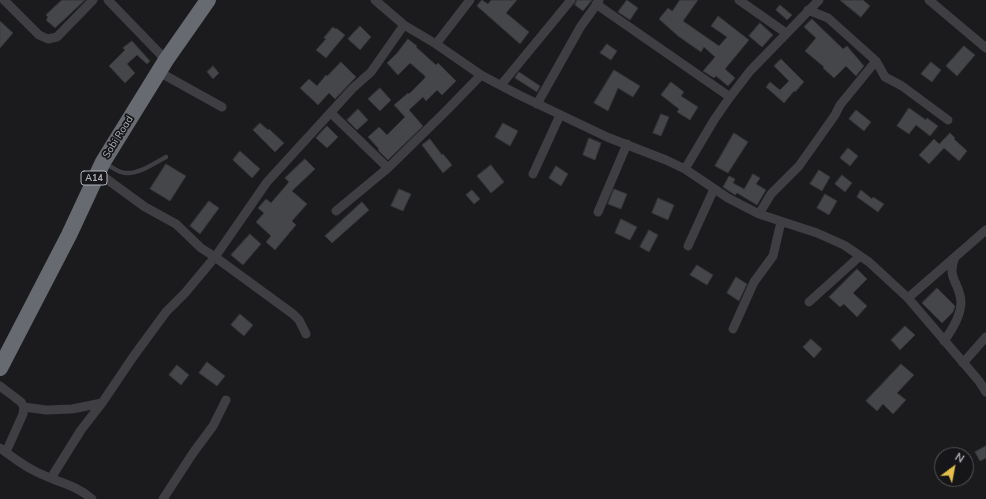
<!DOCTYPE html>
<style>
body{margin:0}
#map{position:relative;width:986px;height:499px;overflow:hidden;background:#1b1b1d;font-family:Mulish,sans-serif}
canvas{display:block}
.north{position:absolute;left:934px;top:447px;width:40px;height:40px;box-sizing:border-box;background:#161618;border:1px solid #535459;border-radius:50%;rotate:32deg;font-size:11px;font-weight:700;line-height:16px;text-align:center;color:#aeb1bb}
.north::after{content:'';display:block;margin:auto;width:14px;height:18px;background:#e4c04b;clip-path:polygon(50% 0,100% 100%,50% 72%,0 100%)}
</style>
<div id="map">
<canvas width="986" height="499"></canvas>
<div class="north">N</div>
</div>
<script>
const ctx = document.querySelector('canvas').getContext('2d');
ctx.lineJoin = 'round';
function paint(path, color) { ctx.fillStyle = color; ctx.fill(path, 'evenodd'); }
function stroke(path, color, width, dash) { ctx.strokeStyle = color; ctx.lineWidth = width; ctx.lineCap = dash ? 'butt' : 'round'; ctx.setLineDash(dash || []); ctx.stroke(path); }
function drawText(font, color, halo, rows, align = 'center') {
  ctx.font = font + ' Mulish,sans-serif'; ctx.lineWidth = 3.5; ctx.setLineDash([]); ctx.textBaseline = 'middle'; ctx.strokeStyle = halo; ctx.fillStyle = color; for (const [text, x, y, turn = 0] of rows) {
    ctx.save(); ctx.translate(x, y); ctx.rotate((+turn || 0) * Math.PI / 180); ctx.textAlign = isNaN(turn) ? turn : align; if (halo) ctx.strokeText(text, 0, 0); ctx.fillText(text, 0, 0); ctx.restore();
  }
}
const building = new Path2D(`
 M62,0H85L55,28L46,20L48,17L46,15Z
 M482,0L488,4L491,0H517L506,13L529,32L520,44L477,6Z
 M577,0H592L583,11L575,5Z
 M627,0L638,8L630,20L618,12Z
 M680,0H698L683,21L719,46L727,37L711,26L718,16L749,40L725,69L735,78L728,86L716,76L714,78L703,71L715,57L704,47L701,52L678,36L659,19L668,8L672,11Z
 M840,0H863L870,6L861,17Z
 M780,5L792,15L787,20L776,10Z
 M812,19L843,49L847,46L864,66L856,76L846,66L834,78L823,68L824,67L805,51L816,38L804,27Z
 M0,21L13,33L0,48Z
 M760,23L773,35L762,47L749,36Z
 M360,26L371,37L360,50L348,39Z
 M333,27L335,29L336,28L345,35L326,58L316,50L326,39L324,38Z
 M408,39L417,46L416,47L436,65L438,63L456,81L442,95L437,90L426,101L423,97L409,110L423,126L388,160L378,150L379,149L368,137L379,127L387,135L405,117L394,105L408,93L409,94L425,78V76L410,63L398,75L387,63L397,53Z
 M132,41L150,61L147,64L137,55L127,64L135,73L125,83L109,66L125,50L123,48Z
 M607,44L617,51L611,60L600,53Z
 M964,46L975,55L957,76L946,66Z
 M781,59L804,82L795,92L794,91L784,103L766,87L770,82L780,90L789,81L774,66Z
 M341,62L356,77L335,99L329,93L318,105L300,88L309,79L317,86L326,75L327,76Z
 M931,62L941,70L932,82L921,74Z
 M213,66L219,73L213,79L207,72Z
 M614,70L640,86L633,97L618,88L608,111L594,103Z
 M519,72L540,86L537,92L515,78Z
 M671,82L684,92L681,96L698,107L690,120L677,112L679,109L661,95Z
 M380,88L391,100L380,111L368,99Z
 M909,108L926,120L927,118L938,126L930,136L916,125L909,134L897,126Z
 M358,109L368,120L357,130L347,120Z
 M856,110L871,122L864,131L849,119Z
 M661,114L669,117L661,136L653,133Z
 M260,123L268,130L269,129L284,143L275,152L253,130Z
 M503,123L518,131L510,146L495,137Z
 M327,126L338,137L327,148L316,138Z
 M734,133L748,142L728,173L715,166Z
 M950,133L955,138L954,139L967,151L959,161L944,148L929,164L919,155L934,139L939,144Z
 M589,138L601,143L595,160L583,155Z
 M430,139L442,155L443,154L452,165L443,173L422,145Z
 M848,148L858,156L850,166L840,158Z
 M240,151L260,169L252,178L233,160Z
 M305,159L315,169L292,191L307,204L292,221L296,225L275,250L266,242L271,236L256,222L264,213L258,208L266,199L271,203L289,182L285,178Z
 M166,164L186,176L170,201L150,189Z
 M491,165L504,182L491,193L477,176Z
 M556,166L568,174L561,186L549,178Z
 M819,170L830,177L822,191L810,184Z
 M753,174L760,178L756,184L766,190L757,205L737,193L735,195L723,187L729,176L735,179L733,183L744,189Z
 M842,175L852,183L845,192L835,184Z
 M399,189L411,194L403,211L391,206Z
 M614,189L627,194L621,209L608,204Z
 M472,190L480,199L474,204L466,195Z
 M861,190L872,199L873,197L884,204L878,212L857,197Z
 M825,194L837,201L829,215L817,208Z
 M658,198L674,205L668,220L652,213Z
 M209,201L219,208L200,234L190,226Z
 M362,202L369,210L332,243L325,236Z
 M621,219L637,227L630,240L615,233Z
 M649,230L658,235L649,252L640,247Z
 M250,234L261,244L243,265L231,255Z
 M697,265L713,275L707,285L690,275Z
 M857,269L867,279L853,293L867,306L857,317L844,304L840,307L829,297Z
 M736,277L747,284L739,301L727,293Z
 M937,288L955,306L953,312L942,323L922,303Z
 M240,314L253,325L244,336L231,325Z
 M905,326L915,335L900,350L891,340Z
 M811,339L822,349L814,358L803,347Z
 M207,362L225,376L217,386L199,373Z
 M901,364L914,375L897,393L906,400L893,414L883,404L877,411L866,401Z
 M177,365L189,375L181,385L169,375Z
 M986,446V458L980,461L975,452Z`);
const lane = new Path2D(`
 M106,164C112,167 119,173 126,173C139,174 155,163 166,157`);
const street = new Path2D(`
 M4,0L39,35L48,39L57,37L93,0
 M108,0L166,60
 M375,0L404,25L436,44L481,75L519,95L607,137L666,160L685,169L728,198L759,214L817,233L844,245L869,262L908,298L979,381L986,392
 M739,0L786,33
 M929,0L986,48
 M596,4L730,97
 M808,10L828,18L876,61L885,77L902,86L948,120
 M436,44L470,0
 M159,72L222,107
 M501,85L571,0
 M537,104L581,26L599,1
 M331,113L388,168
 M685,169L714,120L730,97L750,71L819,0
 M97,172L145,207L176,224L201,248L215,257L293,314L299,320L306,334
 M533,174L560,115
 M336,211L388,168L447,110L481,75
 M598,212L627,144
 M759,214L771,194L799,166L835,115L840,105L876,61
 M688,246L714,189
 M908,298L986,230
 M809,302L860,256
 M733,329L754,282L773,256L781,222
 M944,341C952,330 961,316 961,302C960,282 946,279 955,257
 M963,363L986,337
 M0,386L21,402L24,407L23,414L6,452
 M24,407L46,410L72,409L102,403
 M0,448C10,455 20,463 31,469C51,481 74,483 92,499
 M51,478L81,430L102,403L133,357L166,312L185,293L215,257L267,182L353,88L371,72L404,25
 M163,499L193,453L213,426L226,400`);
const highway = new Path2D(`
 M0,368L69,235L103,162L166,60L208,0`);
const shields = [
 [94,178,26]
];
const shieldNames = [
 ["A14",94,178]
];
const streetNames = [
 ["Sobi Road",118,137,-58]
];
paint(building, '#45464a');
stroke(building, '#353538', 1);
stroke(lane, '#3e3e43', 4.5);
stroke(street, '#3e3e43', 9);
stroke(highway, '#686a72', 16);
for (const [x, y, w] of shields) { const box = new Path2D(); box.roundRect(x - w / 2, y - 7, w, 14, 3); ctx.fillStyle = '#161618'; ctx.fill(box); stroke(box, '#aeb1bb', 1); }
drawText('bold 9px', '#aeb1bb', null, shieldNames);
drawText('10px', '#aeb1bb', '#161618', streetNames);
</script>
